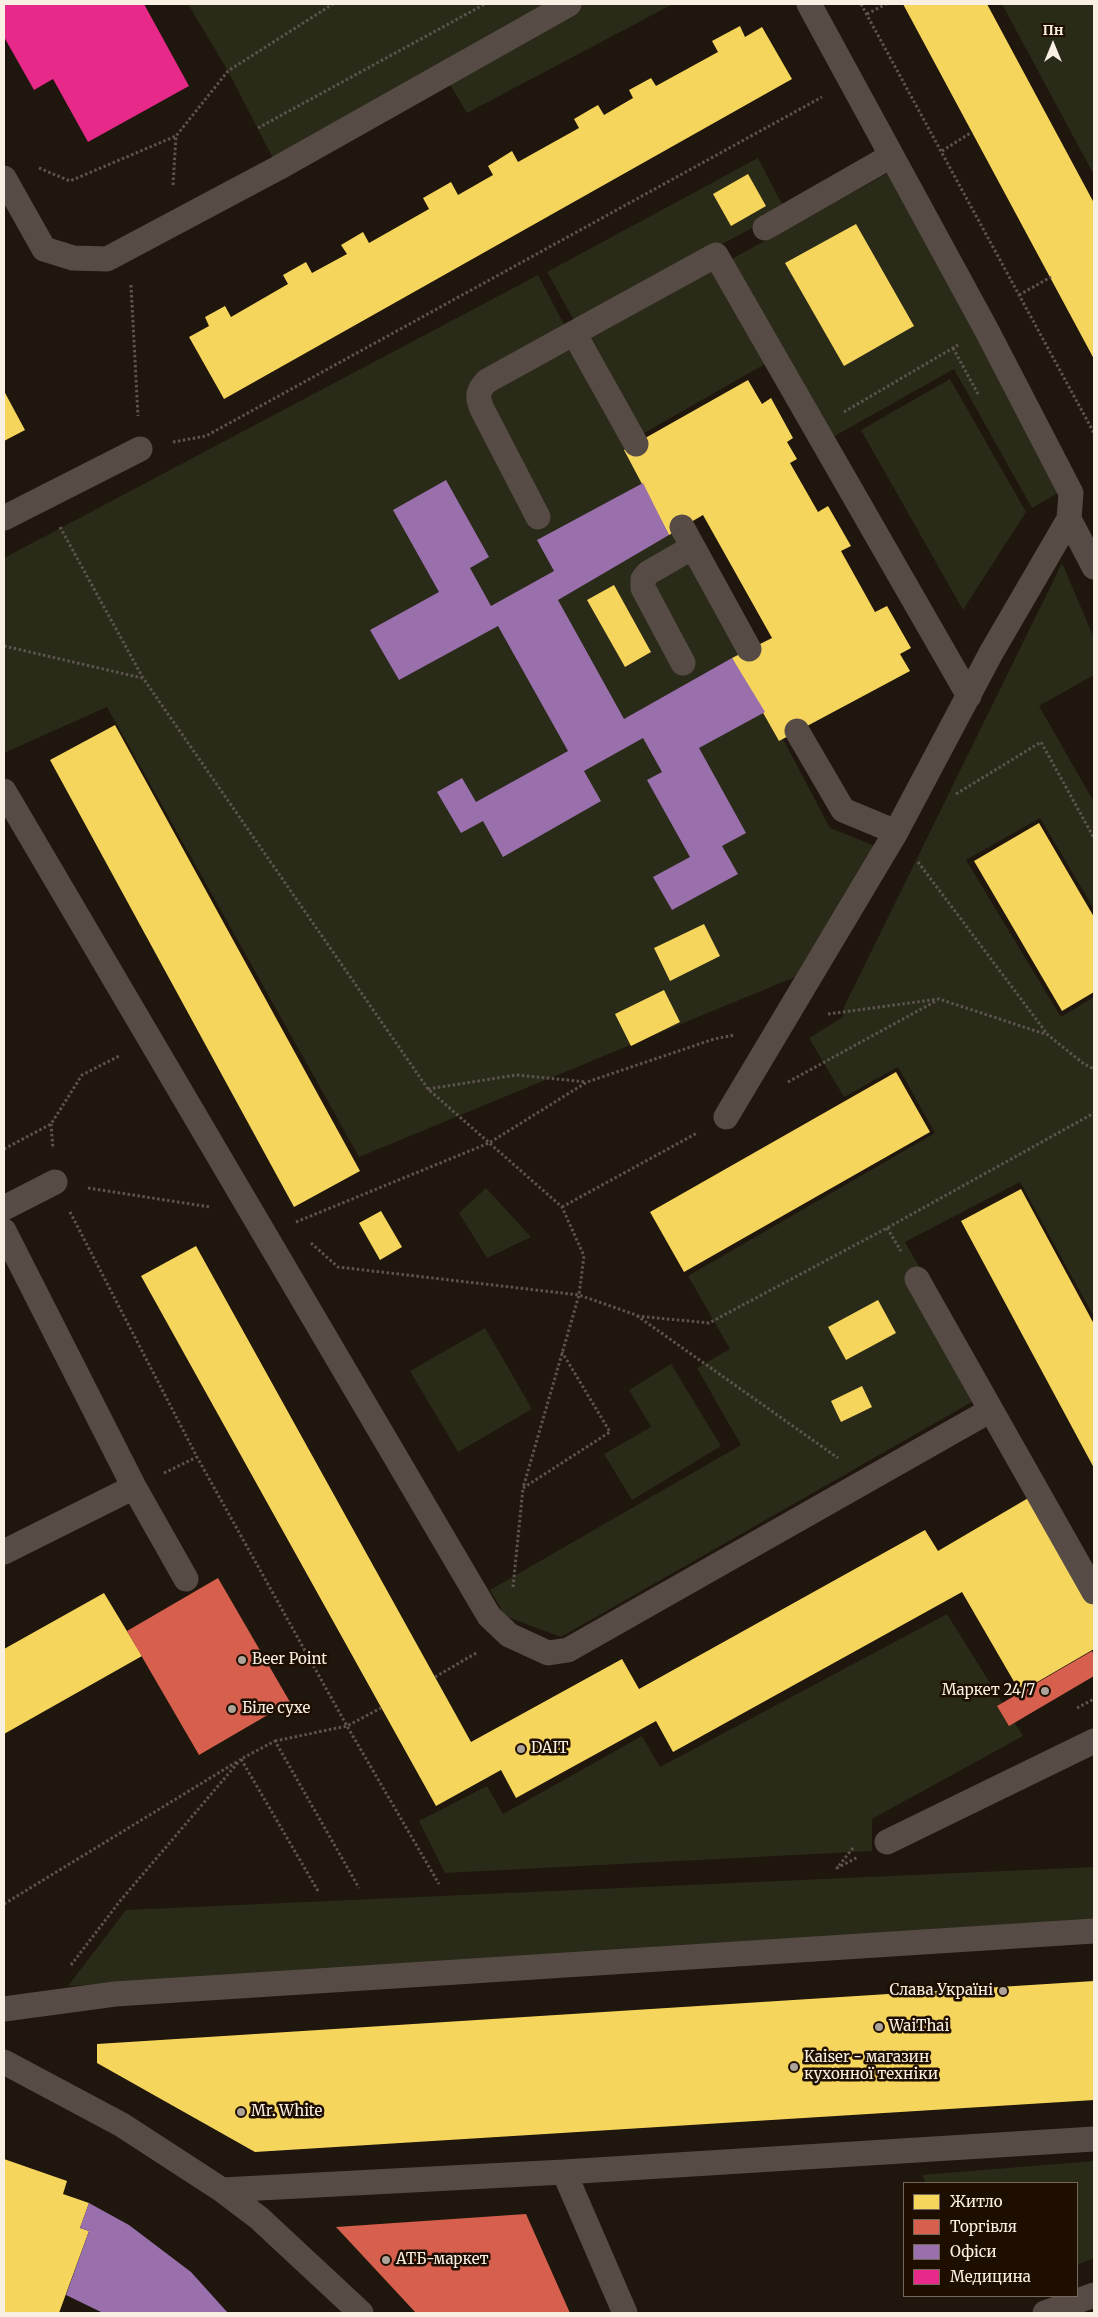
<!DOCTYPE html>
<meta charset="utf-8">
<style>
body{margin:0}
#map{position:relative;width:1098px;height:2317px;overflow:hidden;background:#1f160d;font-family:Merriweather,serif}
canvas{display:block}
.frame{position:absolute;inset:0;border:5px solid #faefe3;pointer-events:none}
.legend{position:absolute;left:903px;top:2182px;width:175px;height:115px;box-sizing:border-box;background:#1d0e00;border:1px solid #75685b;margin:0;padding:6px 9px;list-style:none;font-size:15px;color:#faefe3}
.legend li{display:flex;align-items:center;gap:10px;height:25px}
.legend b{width:25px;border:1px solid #75685b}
.north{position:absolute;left:1028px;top:20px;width:50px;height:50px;-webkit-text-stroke:4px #1d0e00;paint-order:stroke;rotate:0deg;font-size:14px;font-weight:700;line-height:20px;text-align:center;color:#faefe3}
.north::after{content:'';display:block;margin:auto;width:18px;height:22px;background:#faefe3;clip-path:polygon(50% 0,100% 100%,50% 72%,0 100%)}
</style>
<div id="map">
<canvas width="1098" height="2317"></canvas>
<div class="frame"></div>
<ul class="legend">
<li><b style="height:14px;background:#f6d55c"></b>Житло</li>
<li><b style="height:14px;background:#d6604d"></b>Торгівля</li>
<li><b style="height:14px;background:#9970ab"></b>Офіси</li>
<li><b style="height:14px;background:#e7298a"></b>Медицина</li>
</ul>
<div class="north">Пн</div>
</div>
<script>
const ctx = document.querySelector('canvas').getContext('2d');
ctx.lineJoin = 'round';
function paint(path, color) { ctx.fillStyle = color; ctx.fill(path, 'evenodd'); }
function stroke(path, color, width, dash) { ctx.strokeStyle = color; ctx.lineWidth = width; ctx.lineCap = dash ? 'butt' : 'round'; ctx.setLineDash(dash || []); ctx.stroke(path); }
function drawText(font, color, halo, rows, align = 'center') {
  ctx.font = font + ' Merriweather,serif'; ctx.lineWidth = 5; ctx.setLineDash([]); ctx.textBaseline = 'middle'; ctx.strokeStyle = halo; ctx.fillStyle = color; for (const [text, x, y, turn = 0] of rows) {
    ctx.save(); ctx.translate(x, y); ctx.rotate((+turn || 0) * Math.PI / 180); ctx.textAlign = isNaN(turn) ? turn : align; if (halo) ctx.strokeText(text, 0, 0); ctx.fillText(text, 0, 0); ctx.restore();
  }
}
const green = new Path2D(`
 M188,4H673L467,113L445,76L278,168L228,71Z
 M1002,4H1094V175Z
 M758,158L785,210L704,254L765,364L639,436L547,272Z
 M888,173L1065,489L1032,508L954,369L831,438L730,260Z
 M538,275L830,828L875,846L795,977L359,1157L107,707L4,753V558Z
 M950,379L1026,512L963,610L861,430Z
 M1062,563L1094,638V675L1039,706L1094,802V909L1040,818L966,860L1061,1017L1094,997V1317L1020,1182L905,1242L991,1391L561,1637L505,1616L490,1590L741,1445L697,1368L730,1349L688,1276L935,1133L898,1067L844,1097L809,1038L843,1017L844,1007Z
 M486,1188L531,1237L487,1258L459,1213Z
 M485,1328L532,1409L458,1452L410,1371Z
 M671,1364L721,1446L632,1500L604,1454L651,1427L629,1390Z
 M947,1614L1023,1736L872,1819V1851L445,1873L419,1821L487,1786L503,1814L642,1736L660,1767Z
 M1094,1867V1923L68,1986L126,1910Z
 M1094,2161V2258L1077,2265V2183H926L922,2175Z`);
const homes = new Path2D(`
 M903,4H987L1094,203V359Z
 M740,26L745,37L762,27L792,79L224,399L189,337L209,326L205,317L225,306L231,317L288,284L283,275L306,262L312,273L347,254L341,245L363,232L369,243L429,209L423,198L451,182L458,195L493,175L488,166L512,151L518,162L579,128L574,119L591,109L598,105L604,115L633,98L629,90L651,78L656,86L718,52L712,41Z
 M748,174L766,206L731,226L713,194Z
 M856,224L914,326L844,366L785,263Z
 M748,380L762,404L771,398L793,438L787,442L797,459L790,463L818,512L828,506L851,546L841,551L875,612L887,606L911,648L900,654L910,671L779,741L732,658L772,638L703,515L669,535L624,450Z
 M4,391L25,430L4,441Z
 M614,585L651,652L625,667L587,600Z
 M115,725L360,1171L294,1207L50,760Z
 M1039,823L1094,917V992L1062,1011L974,861Z
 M704,924L720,956L670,981L654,948Z
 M664,990L680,1022L631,1046L615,1014Z
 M896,1072L930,1132L684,1272L650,1212Z
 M1021,1189L1094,1324V1468L961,1221Z
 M381,1211L402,1247L380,1260L359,1223Z
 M196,1246L471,1742L622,1659L639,1689L925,1530L938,1551L1030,1497L1094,1605V1649L1020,1692L962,1592L673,1752L656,1721L516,1798L501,1770L436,1806L141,1276Z
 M878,1300L896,1333L846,1360L828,1327Z
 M862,1386L872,1407L841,1422L831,1401Z
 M104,1593L142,1656L4,1734V1649Z
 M1094,1981V2100L255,2152L97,2063V2044Z
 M4,2159L67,2181L63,2194L89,2203L80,2228L89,2231L59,2313H4Z`);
const shops = new Path2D(`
 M218,1578L290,1702L199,1755L127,1631Z
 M1092,1651L1094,1655V1676L1009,1726L997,1706Z
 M526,2214L570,2313H416L336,2227Z`);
const offices = new Path2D(`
 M446,480L489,557L470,568L491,606L554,571L537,540L643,483L669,535L558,600L624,719L732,658L765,712L699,748L746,833L722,846L738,874L672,910L653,877L690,857L647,780L662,772L643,738L584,771L601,801L503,857L483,821L461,833L437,792L462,778L476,802L568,751L498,626L399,680L370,630L439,592L393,510Z
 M89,2203L129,2225L191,2272L228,2313H103L66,2295L89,2231L80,2228Z`);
const health = new Path2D(`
 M4,4H144L189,86L88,142L53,79L34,90L4,37Z`);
const path = new Path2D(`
 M861,4L1094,433
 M867,14L886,4
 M258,128L485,4
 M942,151L972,132
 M39,168L70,181L176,136
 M173,185L176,136L228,71L333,4
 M131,285L138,416
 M1019,295L1051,277
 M953,348L978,394
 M844,412L958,345
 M173,442L206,436L822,97
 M60,527L143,678L428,1089L562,1207L584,1256L579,1295L523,1488L610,1432L562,1352
 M4,646L142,678
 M956,794L1041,742L1094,838
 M918,862L1048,1035
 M828,1014L939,999L1048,1035L1084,1064L1094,1069
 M788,1082L936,1001
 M428,1089L516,1075L586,1082
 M51,1124L53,1149
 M4,1149L51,1124L82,1075L121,1055
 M88,1188L210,1207
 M562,1207L697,1133
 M70,1212L197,1457L347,1726L439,1884
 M296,1222L489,1143L587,1082L714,1039L734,1035
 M887,1228L901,1251
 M311,1243L338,1267L579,1295L636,1315L838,1458
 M637,1316L709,1323L887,1228L1094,1113
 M164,1473L197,1457
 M513,1587L523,1488
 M435,1677L478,1652
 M1077,1708L1094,1699
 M275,1741L347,1726L381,1708
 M853,1848L837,1868L858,1857
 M318,1891L241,1759L275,1741L359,1888
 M4,1904L238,1761
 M71,1965L120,1901L241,1759`);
const service = new Path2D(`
 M809,4L986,329L1071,493L1069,519L1094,567
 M4,178L44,249L73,258L107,259L278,168L569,4
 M765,228L891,156
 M636,444L574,333L716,255L969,696
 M538,517L482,409C477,397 477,391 487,381L574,333
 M4,518L140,449
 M682,527L749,649
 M683,663L643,588V579L648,573L693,547
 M797,731L843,810L896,832
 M4,791L489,1616L509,1635L548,1653L568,1650L991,1410L1094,1592
 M726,1117L896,832L991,653L1069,519
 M4,1208L55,1182
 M4,1231L134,1487
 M917,1279L991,1410
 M4,1552L134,1487L186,1579
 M887,1842L1094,1741
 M4,2009L115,1994L1094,1931
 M4,2062L122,2125L222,2190L259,2218L361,2313
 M564,2172L1094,2139
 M222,2190L564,2172L625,2313
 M1045,2313L1094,2295`);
const markers = [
 [242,1660,5,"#ada398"],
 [1045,1691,5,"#ada398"],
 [232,1709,5,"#ada398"],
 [521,1749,5,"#ada398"],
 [1003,1991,5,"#ada398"],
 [879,2027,5,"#ada398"],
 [794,2067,5,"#ada398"],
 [241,2112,5,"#ada398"],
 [386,2260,5,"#ada398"]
];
const poiNames = [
 ["Beer Point",252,1660],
 ["Маркет 24/7",1035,1691,"right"],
 ["Біле сухе",242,1709],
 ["DAIT",531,1749],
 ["Слава Україні",993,1991,"right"],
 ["WaiThai",889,2027],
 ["Kaiser - магазин",804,2058],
 ["кухонної техніки",804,2075],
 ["Mr. White",251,2112],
 ["АТБ-маркет",396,2260]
];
paint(green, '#2a2a18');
paint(homes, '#f6d55c');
paint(shops, '#d6604d');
paint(offices, '#9970ab');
paint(health, '#e7298a');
stroke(path, '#5d544f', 3, [2.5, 2.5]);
stroke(service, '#574b45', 25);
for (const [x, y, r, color] of markers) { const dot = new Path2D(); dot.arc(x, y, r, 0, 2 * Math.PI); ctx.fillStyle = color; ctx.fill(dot); stroke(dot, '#1d0e00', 2); }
drawText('15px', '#faefe3', '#1d0e00', poiNames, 'left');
</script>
